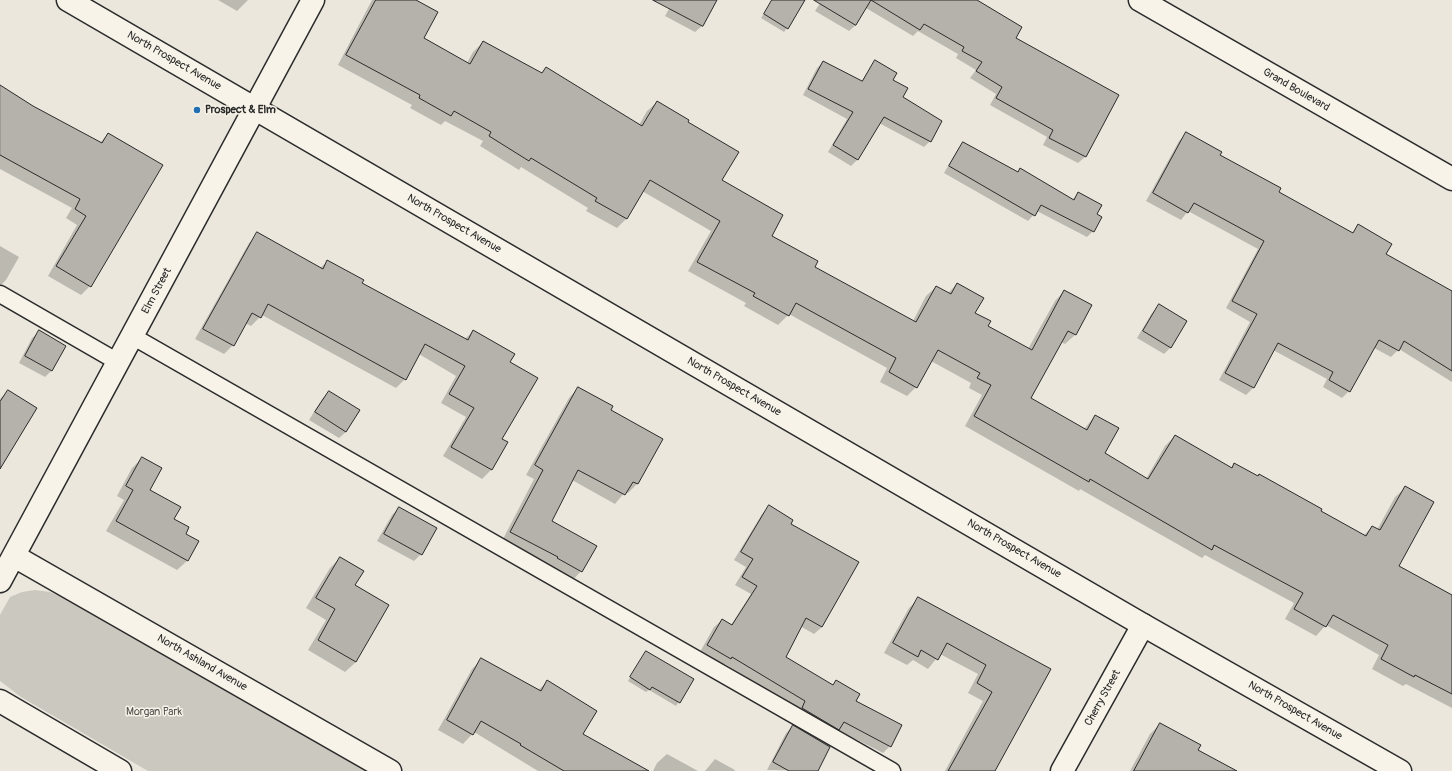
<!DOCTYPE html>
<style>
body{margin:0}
canvas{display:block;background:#ebe7dd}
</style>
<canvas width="1452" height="771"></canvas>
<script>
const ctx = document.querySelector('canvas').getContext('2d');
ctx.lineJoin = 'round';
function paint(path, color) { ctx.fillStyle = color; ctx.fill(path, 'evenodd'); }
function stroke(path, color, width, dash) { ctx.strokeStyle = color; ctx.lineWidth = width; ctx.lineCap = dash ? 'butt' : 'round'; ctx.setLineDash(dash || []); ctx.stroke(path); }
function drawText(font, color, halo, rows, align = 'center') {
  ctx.font = font + ' Pangolin,sans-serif'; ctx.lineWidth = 3; ctx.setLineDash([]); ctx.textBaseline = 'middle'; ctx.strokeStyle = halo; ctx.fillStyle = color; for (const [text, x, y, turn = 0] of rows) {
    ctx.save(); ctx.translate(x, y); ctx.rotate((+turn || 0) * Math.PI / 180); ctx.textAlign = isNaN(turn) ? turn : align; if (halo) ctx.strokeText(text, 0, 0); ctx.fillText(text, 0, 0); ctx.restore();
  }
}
const green = new Path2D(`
 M35,590L50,592L65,598L367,771H148L21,697L0,681V615L10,597L22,592Z`);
const shadow = new Path2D(`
 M218,0H248L237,11Z
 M372,0H413L422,39L467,63L473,52L483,42L541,73L546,68L639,125L647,111L657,102L687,122L720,181L771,236L814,267L913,321L926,296L936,287L948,293L957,284L974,313L987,327L1028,349L1055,301L1064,291L1091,306L1075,335L1065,344L1061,342L1029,399L1084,429L1095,416L1103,453L1146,479L1165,446L1175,436L1230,469L1235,465L1363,536L1372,527L1377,530L1395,497L1405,488L1398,566L1452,597V708L1406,684L1403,686L1372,669L1379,655L1326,625L1316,636L1285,619L1294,603L1205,555L1202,558L1080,489L1079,491L965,426L982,395L969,388L971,383L931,361L916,387L907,396L880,382L887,368L789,314L778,325L744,306L746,303L688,271L711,231L642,191L626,219L617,228L586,211L588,208L521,167L519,170L480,146L483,141L445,121L441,125L410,108L412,105L338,65Z
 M674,0H716L702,26L695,32L665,16Z
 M772,0H789L787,28L784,32L761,18Z
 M822,0H970L1014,39L1117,96L1085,157L1078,163L1043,145L1047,137L990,105L996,94L970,78L976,70L956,58L958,54L918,31L913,36L866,8L856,25L849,31L815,11Z
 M876,61L891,80L930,141L924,147L879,123L857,160L851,166L828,152L847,119L803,95L817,68L823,62L861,82Z
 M0,87L33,107L100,143L108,134L90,286L81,295L48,276L77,225L66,218L72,208L0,169Z
 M1186,134L1277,193L1352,233L1359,226L1385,254L1452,293V382L1399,349L1391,357L1374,348L1349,391L1342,398L1323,387L1327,379L1273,350L1253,388L1246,395L1219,380L1250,322L1226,308L1258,249L1188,211L1181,220L1146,201L1179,141Z
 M963,143L1017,173L1021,169L1072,200L1078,194L1096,215L1093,231L1087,237L1037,211L1028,221L944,173L958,149Z
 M258,234L320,268L328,261L361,283L465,339L473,331L509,363L501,439L506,443L491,470L482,479L443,456L466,417L441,403L456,376L419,354L405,379L396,388L262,315L251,326L245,323L233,345L224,354L195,339L249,243Z
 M0,246L19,257L6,280L0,286Z
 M1159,306L1171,347L1164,354L1137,338L1152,313Z
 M39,332L52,370L45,377L19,363L32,338Z
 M578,388L610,411L662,439L637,484L628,493L625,492L615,504L572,480L550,521L581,571L572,581L502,541L534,479L526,475L569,398Z
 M8,391L0,467V399Z
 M329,392L346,432L339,438L309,420L322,399Z
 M142,458L149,491L184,534L188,560L177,570L106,531L124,500L117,496L132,468Z
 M769,507L789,525L822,627L814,634L800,626L785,657L832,686L836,681L855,701L890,746L883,753L838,730L831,737L799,709L725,664L723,666L700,652L714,627L722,620L731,625L751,594L735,585L746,567L734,560L762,514Z
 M399,508L421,554L414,561L377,541L392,515Z
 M340,558L354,586L356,662L345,672L308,650L326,620L306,608L330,568Z
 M918,599L1050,669L994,771H945L983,701L968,693L978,674L940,654L928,669L913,660L907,665L884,653L909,608Z
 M646,652L693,680L676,706L649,690L646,692L628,681Z
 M482,659L538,690L547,682L582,735L647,771H538L474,732L463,744L438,730L472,669Z
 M1160,724L1197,750L1235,771H1130L1150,734Z
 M793,726L817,771L767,770L786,733Z
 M667,754L698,771H653L657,763Z
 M715,759L735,770L734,771H705Z`);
const building = new Path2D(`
 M376,0H416L438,12L424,38L470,64L483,41L542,73L546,67L642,126L657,101L689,120L688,122L739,152L722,180L783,215L772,236L818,261L815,267L916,322L936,286L951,294L957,283L984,298L975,313L991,321L988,326L1032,350L1064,290L1092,305L1076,335L1068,331L1031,398L1087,430L1095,415L1119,428L1105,453L1148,479L1175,435L1232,468L1234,463L1258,476L1259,474L1322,509L1321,511L1366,536L1372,526L1380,530L1405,486L1434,502L1399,566L1452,595V694L1415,675L1414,677L1381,659L1388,645L1333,615L1326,627L1294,609L1303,593L1214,545L1212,550L1090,479L1089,482L974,416L991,385L977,378L980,373L938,350L917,388L889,372L896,358L796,303L789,316L753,296L755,293L697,262L720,221L650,180L627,219L595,201L597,198L531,158L529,161L489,136L491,132L454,111L451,116L419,98L420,95L346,55Z
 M653,0H717L703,26Z
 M772,0H805L788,29L764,14Z
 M814,0H977L1022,27L1016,38L1119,95L1086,157L1049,138L1053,130L996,98L1002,87L976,71L982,62L962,51L964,47L924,24L920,30L871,0L856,25Z
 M875,60L897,73L893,80L908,88L903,97L942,121L931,142L884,117L858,160L833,145L853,112L808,89L823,61L862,81Z
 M0,85L33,106L102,143L108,133L163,165L91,287L56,266L86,216L75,209L80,199L0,155Z
 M1186,132L1222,152L1220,155L1281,188L1279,192L1353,233L1358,224L1392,244L1386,254L1452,291V371L1404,341L1399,351L1379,340L1350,392L1329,380L1333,372L1278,343L1254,388L1225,373L1257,314L1232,301L1264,241L1194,203L1188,213L1153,193Z
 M963,142L1018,172L1020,168L1074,200L1078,192L1102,205L1097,214L1102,217L1094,232L1041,205L1035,216L949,166Z
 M257,232L323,269L327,260L364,280L362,283L468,340L473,330L515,354L510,362L538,378L502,439L508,442L492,470L451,447L474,408L449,394L465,366L425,344L406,380L268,304L261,318L252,313L234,346L203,329Z
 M1159,304L1187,321L1171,348L1143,331Z
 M39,330L66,346L52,371L25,356Z
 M578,387L613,406L611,410L663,439L638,484L633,482L625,495L578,470L552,521L597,546L582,572L557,558L558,557L510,532L543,470L535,465Z
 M8,390L37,408L0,469V402Z
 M329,391L360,410L346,432L315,412Z
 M142,457L162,468L150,490L181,507L174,519L189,527L186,534L199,541L188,561L116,521L133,490L126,486Z
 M769,505L793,520L791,524L859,562L822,627L806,618L786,657L833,685L836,680L860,694L856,701L902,725L891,747L844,722L839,730L802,708L805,701L732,657L731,659L707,645L722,619L732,625L757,586L742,577L753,559L741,552Z
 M399,507L437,528L422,555L384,534Z
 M340,557L364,571L355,585L389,605L356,662L318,640L335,609L316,598Z
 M918,597L1051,669L995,771H948L992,692L977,683L986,665L947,643L938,660L921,650L918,657L893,643Z
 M646,651L694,679L680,703L652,687L650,690L630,677Z
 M481,658L541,691L547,680L597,711L583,734L649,771H564L520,745L521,744L481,721L473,735L447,720Z
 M1160,723L1201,745L1198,750L1237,771H1134Z
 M793,725L830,747L818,771H789L773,762Z`);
const lane = new Path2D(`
 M0,294L118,362
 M132,336L892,771`);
const street = new Path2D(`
 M1140,0L1452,179
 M14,556L390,771
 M0,581L313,0
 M0,701L120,771
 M1062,771L1143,625`);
const secondary = new Path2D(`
 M68,0L1143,625L1400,771`);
const markers = [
 [197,110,4,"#1f6fb2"]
];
const streetNames = [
 ["North Prospect Avenue",174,61,30],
 ["Grand Boulevard",1296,90,30],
 ["North Prospect Avenue",454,224,30],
 ["Elm Street",157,291,-62],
 ["North Prospect Avenue",734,387,30],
 ["North Prospect Avenue",1014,549,30],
 ["North Ashland Avenue",202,663,30],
 ["Cherry Street",1103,698,-61],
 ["North Prospect Avenue",1295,711,30]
];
const poiNames = [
 ["Prospect & Elm",205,110]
];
const parkNames = [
 ["Morgan Park",154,712]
];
paint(green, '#cbc8bf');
paint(shadow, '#0003');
paint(building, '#b5b2ab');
stroke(building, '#2b2b2b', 1);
stroke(lane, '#2b2b2b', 19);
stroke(street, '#2b2b2b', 25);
stroke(secondary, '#2b2b2b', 25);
stroke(lane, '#f7f3e8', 16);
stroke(street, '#f7f3e8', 22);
stroke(secondary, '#f7f3e8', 22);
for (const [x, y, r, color] of markers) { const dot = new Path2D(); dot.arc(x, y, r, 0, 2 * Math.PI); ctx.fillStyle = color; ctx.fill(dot); stroke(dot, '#f7f3e8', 1.5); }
drawText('11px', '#2b2b2b', '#f7f3e8', streetNames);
drawText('bold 11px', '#2b2b2b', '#f7f3e8', poiNames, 'left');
drawText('11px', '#535250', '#f7f3e8', parkNames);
</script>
